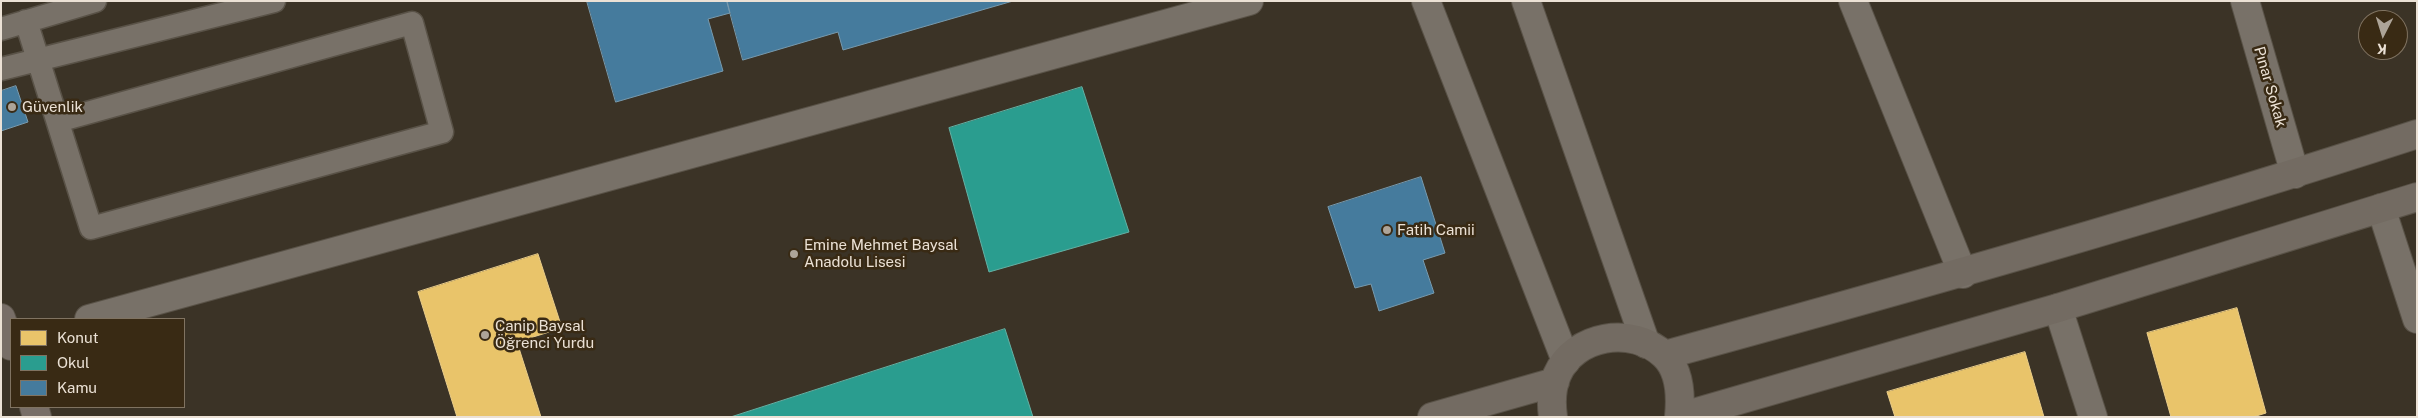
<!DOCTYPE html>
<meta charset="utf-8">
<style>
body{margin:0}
#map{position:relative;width:2418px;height:418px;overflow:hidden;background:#3b3326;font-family:"Public Sans",sans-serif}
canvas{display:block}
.frame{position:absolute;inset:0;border:2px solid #ebe1d5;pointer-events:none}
.legend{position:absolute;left:10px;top:318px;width:175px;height:90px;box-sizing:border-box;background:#392a14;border:1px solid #807361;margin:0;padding:6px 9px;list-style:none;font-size:15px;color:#ebe1d5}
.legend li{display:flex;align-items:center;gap:10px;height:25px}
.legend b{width:25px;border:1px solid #807361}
.north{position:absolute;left:2358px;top:10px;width:50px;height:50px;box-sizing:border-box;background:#392a14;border:1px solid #807361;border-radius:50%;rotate:185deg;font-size:14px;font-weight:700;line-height:20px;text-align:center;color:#ebe1d5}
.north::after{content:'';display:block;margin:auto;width:18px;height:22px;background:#ada498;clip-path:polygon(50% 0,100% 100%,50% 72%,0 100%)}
</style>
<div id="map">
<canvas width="2418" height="418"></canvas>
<div class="frame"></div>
<ul class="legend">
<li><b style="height:14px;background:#e9c46a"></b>Konut</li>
<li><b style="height:14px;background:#2a9d8f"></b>Okul</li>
<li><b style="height:14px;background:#457b9d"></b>Kamu</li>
</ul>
<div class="north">K</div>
</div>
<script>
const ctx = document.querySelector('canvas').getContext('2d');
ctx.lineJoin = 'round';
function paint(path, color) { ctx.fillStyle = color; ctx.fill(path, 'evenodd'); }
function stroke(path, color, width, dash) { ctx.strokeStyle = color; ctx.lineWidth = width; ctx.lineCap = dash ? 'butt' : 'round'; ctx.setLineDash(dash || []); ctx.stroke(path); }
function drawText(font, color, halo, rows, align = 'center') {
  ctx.font = font + ' "Public Sans",sans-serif'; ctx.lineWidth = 5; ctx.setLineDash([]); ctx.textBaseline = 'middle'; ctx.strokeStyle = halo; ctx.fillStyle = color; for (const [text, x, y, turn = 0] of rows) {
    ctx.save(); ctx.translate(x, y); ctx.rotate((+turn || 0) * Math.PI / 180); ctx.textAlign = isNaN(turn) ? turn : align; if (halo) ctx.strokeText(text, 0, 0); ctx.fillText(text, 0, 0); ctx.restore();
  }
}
const homes = new Path2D(`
 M538,254L562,328L517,342L541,417H457L418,292Z
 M2237,308L2266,413L2253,417H2171L2147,333Z
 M2025,352L2044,417H1895L1887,392Z`);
const schools = new Path2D(`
 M1082,87L1129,232L989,272L949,128Z
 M1005,329L1033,417H731Z`);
const public = new Path2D(`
 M587,1H727L730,13L708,19L723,71L616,102Z
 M727,1H1013L843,50L838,32L743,60Z
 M16,86L28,122L1,131V91Z
 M1421,177L1445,253L1423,260L1434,293L1379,311L1371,284L1355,288L1328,207Z`);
const service = new Path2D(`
 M26,21L91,228L442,132L412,23L58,121
 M1,29L95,1
 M1,69L274,1`);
const minor = new Path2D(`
 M1426,1L1566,361
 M1526,1L1646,344
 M1853,1L1963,274
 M2245,1L2295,174
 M2381,208L2417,319
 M2058,308L2093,417
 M89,319L1249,1`);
const secondary = new Path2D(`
 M1665,355C1917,286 2168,215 2417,134
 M1432,417L1555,382
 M1553,417C1551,403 1551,389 1557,375C1574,335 1632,325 1664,355C1680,370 1681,397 1679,417
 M1680,417L2058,308L2417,197`);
const primary = new Path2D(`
 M1,318L11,346
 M34,407L37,417`);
const markers = [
 [12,107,5,"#ada498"],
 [1387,230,5,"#ada498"],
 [794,254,5,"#ada498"],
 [485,335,5,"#ada498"]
];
const streetNames = [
 ["Pınar Sokak",2270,87,74]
];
const poiNames = [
 ["Güvenlik",22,107],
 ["Fatih Camii",1397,230],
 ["Emine Mehmet Baysal",804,245],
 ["Anadolu Lisesi",804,262],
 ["Canip Baysal",495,326],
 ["Öğrenci Yurdu",495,343]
];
paint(homes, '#e9c46a');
stroke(homes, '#eacd8a', 1);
paint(schools, '#2a9d8f');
stroke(schools, '#64b1a4', 1);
paint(public, '#457b9d');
stroke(public, '#779aae', 1);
stroke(service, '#595247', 25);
stroke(minor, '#595247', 30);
stroke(secondary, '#595247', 30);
stroke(primary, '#595247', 30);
stroke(service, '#787168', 22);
stroke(minor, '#787168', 28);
stroke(secondary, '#736b62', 28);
stroke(primary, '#786e67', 28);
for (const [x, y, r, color] of markers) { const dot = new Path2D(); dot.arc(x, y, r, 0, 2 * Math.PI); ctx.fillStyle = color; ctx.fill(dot); stroke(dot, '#392a14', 2); }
drawText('15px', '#ebe1d5', '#392a14', streetNames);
drawText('15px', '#ebe1d5', '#392a14', poiNames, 'left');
</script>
